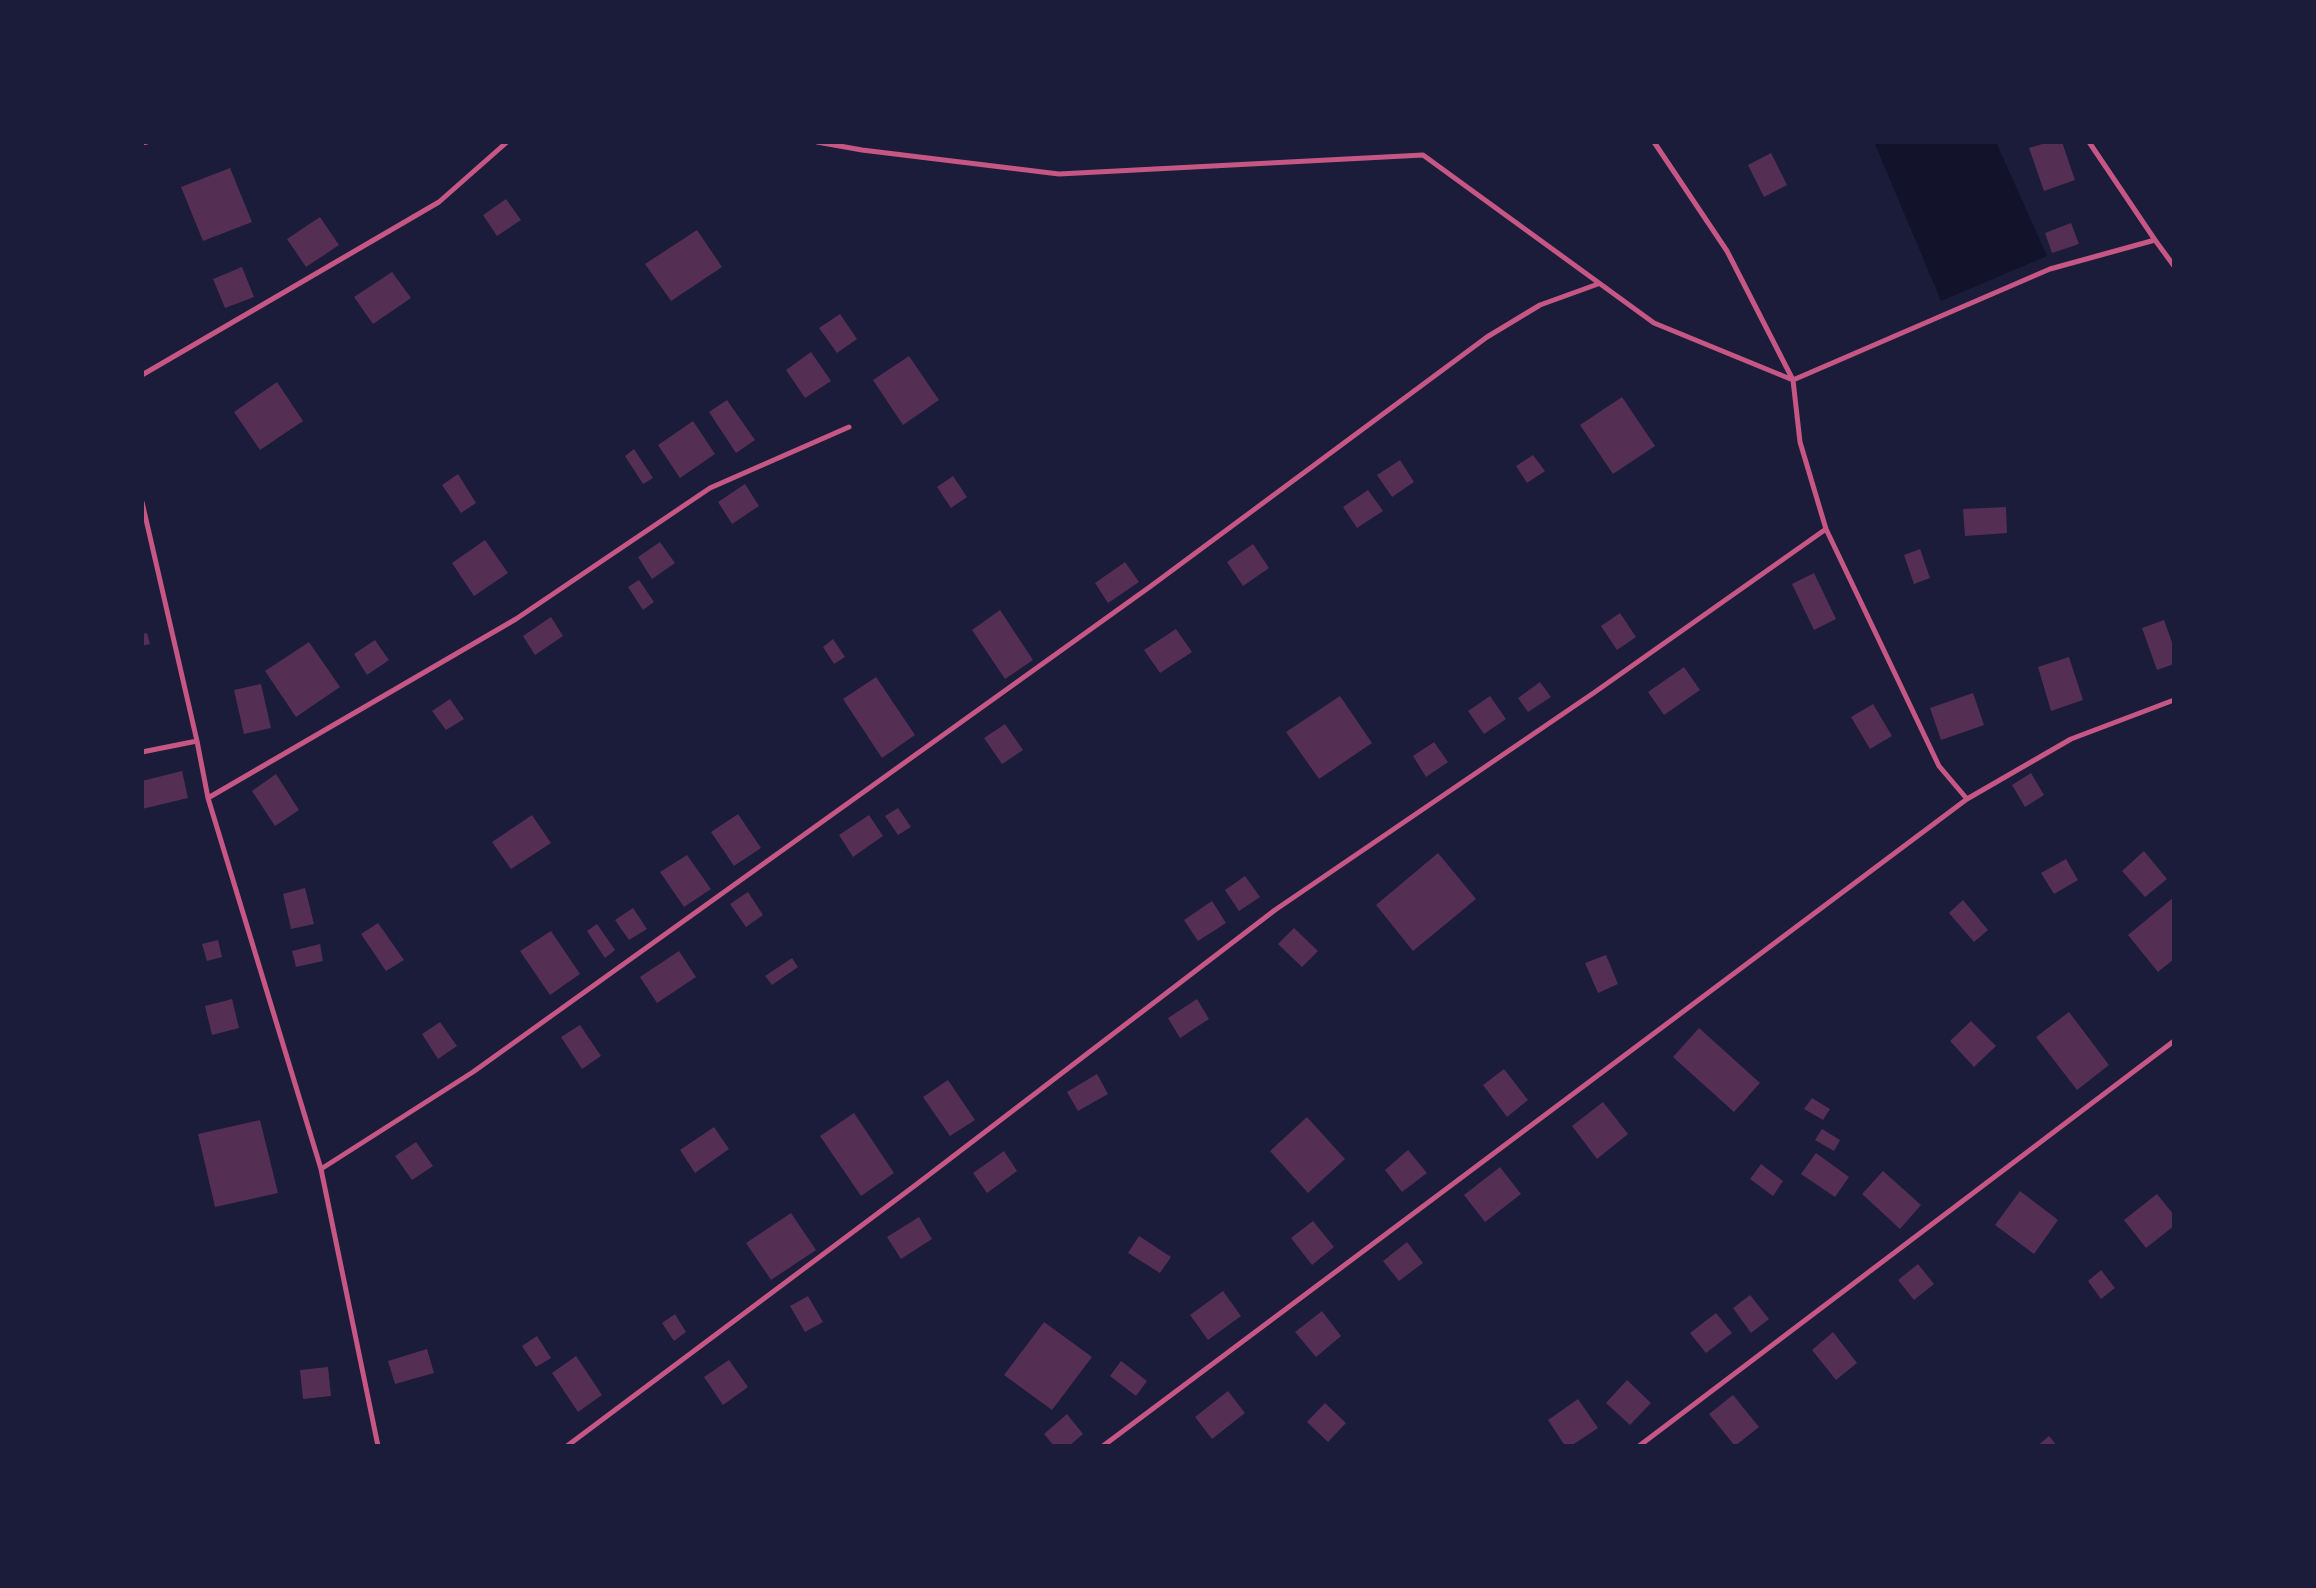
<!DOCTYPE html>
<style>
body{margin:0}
#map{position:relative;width:2316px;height:1588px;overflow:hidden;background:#1b1b3a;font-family:"Crimson Pro",serif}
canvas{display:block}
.frame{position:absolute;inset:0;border:144px solid #1b1b3a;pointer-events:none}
</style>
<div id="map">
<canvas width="2316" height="1588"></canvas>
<div class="frame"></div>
</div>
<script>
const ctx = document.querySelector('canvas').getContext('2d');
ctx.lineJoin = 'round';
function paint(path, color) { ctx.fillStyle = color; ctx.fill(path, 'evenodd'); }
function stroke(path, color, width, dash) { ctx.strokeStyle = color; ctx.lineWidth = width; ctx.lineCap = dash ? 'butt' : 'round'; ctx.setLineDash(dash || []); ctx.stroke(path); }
const water = new Path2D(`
 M1880,142H1996L2047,256L1941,301L1875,144Z`);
const building = new Path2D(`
 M2049,142H2062L2075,180L2044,191L2029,148Z
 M1771,153L1787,185L1764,197L1748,165Z
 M230,168L252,222L203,241L181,187Z
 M506,199L521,220L497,236L483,215Z
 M320,217L339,245L306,267L287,239Z
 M2071,223L2079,244L2052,253L2045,233Z
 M697,230L722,267L671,301L645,264Z
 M242,267L254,297L225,308L213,279Z
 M392,272L411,298L373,324L354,297Z
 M840,314L857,339L837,353L819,328Z
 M811,352L831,381L805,398L786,370Z
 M909,356L939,400L903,425L873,380Z
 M277,382L303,421L260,450L234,412Z
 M1622,397L1655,446L1613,474L1580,425Z
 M727,400L755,440L736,453L709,412Z
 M693,421L715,454L680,478L658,445Z
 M634,449L653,478L643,484L625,456Z
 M1533,455L1545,471L1527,483L1516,466Z
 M1400,460L1414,482L1392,497L1377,475Z
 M458,474L476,503L461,513L442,485Z
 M953,476L967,497L951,508L937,487Z
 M745,484L759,506L732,524L718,502Z
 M1368,490L1383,511L1357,528L1343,507Z
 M2006,507L2007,533L1965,536L1963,509Z
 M485,540L508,573L474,596L452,563Z
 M660,542L675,563L652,579L638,557Z
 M1253,544L1269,568L1243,586L1227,562Z
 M1920,549L1930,578L1914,584L1904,555Z
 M1125,562L1139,582L1108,603L1095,583Z
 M1814,573L1836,619L1814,630L1792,584Z
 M639,580L654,602L643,610L628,587Z
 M1000,610L1033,660L1005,679L972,630Z
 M1620,613L1636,637L1617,650L1601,626Z
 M551,617L563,636L535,655L523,636Z
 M2164,620L2174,648V664L2157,670L2142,628Z
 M1176,629L1192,652L1160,673L1144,650Z
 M147,633L150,644L142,646V634Z
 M833,639L845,657L834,664L823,647Z
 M375,640L389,660L367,675L354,654Z
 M309,642L340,687L296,717L265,671Z
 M2069,657L2083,700L2051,711L2038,667Z
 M1684,667L1700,690L1664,715L1648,692Z
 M876,677L915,735L882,758L843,699Z
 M1540,682L1551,697L1528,712L1518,698Z
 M261,684L271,728L244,734L234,690Z
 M1973,693L1984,725L1941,740L1930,708Z
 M1340,696L1372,743L1319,779L1286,732Z
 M1490,696L1506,719L1484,734L1468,711Z
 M450,699L464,719L446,730L432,711Z
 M1873,704L1892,736L1870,749L1851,717Z
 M1005,724L1023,750L1002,764L984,738Z
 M1434,742L1448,762L1426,777L1413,756Z
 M182,771L188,798L142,809V781Z
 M2031,773L2044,795L2025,807L2012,785Z
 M276,774L299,810L275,826L252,791Z
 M898,808L911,827L898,835L885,816Z
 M738,814L761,848L734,866L711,832Z
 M532,815L551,843L511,869L492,842Z
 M869,815L883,836L853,857L839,835Z
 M2144,851L2167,879L2145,897L2122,871Z
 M1438,853L1476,899L1413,951L1376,905Z
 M687,855L711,889L684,907L660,872Z
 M2066,859L2078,880L2054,894L2041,873Z
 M1245,876L1260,897L1239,911L1225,890Z
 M305,888L314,924L291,929L283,894Z
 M748,892L763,915L746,927L730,904Z
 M2174,897V959L2158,972L2128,935Z
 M1963,900L1988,930L1974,942L1949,913Z
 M1212,901L1226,923L1198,941L1184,920Z
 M633,908L647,929L629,940L615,920Z
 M378,923L404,960L386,971L361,934Z
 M597,924L615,950L605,958L587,931Z
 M1294,928L1318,951L1302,967L1278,944Z
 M551,931L580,974L550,995L520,951Z
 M218,940L222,957L207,961L202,944Z
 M320,944L323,961L296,967L292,951Z
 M679,951L696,977L657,1003L640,977Z
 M1606,955L1618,984L1598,993L1585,963Z
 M792,958L798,967L772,985L765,976Z
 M232,999L239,1028L212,1035L205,1006Z
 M1197,999L1209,1019L1180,1038L1168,1018Z
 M2069,1012L2109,1065L2077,1090L2036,1037Z
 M1971,1021L1996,1046L1974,1067L1950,1041Z
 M440,1022L457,1046L438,1059L422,1034Z
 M580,1025L601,1056L582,1069L561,1037Z
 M1699,1028L1760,1083L1734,1112L1673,1057Z
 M1504,1069L1528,1100L1507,1117L1483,1085Z
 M1097,1074L1108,1094L1078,1111L1067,1092Z
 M948,1080L975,1120L950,1136L923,1097Z
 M1812,1098L1830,1109L1823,1120L1804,1109Z
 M1603,1102L1628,1134L1597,1159L1572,1126Z
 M854,1113L894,1173L861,1196L820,1136Z
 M1307,1117L1345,1159L1308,1193L1270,1151Z
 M260,1120L278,1193L215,1207L198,1134Z
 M714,1127L729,1149L695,1173L680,1150Z
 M1822,1129L1840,1140L1834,1151L1815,1140Z
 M416,1142L433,1166L412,1180L395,1156Z
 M1408,1150L1427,1173L1402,1192L1385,1170Z
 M1004,1151L1017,1171L987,1193L973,1173Z
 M1816,1153L1849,1177L1835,1197L1801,1174Z
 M1761,1164L1783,1181L1773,1196L1750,1179Z
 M1500,1167L1521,1194L1485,1222L1464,1195Z
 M1883,1171L1921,1205L1900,1229L1862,1194Z
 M2020,1191L2058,1220L2034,1254L1995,1225Z
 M2157,1194L2174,1215V1226L2146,1248L2124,1220Z
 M791,1213L816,1250L771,1280L746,1243Z
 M919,1217L932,1239L901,1259L887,1237Z
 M1313,1221L1334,1247L1312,1265L1291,1238Z
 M1139,1236L1171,1257L1160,1273L1128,1253Z
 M1407,1242L1423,1263L1399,1281L1383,1261Z
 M1918,1264L1934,1284L1914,1300L1898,1280Z
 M2101,1270L2115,1288L2101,1299L2088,1281Z
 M1223,1291L1241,1316L1208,1340L1190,1315Z
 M1750,1295L1769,1319L1751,1333L1733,1308Z
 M808,1296L823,1322L805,1332L790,1306Z
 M1322,1311L1341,1336L1316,1357L1295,1332Z
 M1716,1313L1732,1333L1706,1353L1690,1333Z
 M675,1314L686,1332L674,1341L662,1323Z
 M1044,1322L1092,1357L1052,1410L1004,1375Z
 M1833,1332L1857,1363L1836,1380L1812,1350Z
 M537,1336L551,1358L536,1367L522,1346Z
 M427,1349L434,1373L395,1384L388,1361Z
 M576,1356L602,1395L578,1412L552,1373Z
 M729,1360L748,1387L723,1405L704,1377Z
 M1121,1361L1147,1381L1136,1396L1110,1376Z
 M328,1367L331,1396L303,1399L300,1370Z
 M1627,1380L1651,1403L1630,1425L1606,1403Z
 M1228,1391L1245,1413L1212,1439L1195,1417Z
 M1733,1395L1759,1427L1735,1446L1709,1414Z
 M1578,1399L1598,1428L1571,1446H1565L1548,1420Z
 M1325,1403L1346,1423L1328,1442L1307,1422Z
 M1067,1414L1083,1434L1069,1446H1054L1044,1434Z
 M2049,1436L2057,1446H2037Z`);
const service = new Path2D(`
 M817,142L862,150L1059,174L1423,155L1654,323L1793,380L2050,269L2155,240L2089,142
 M1654,142L1727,251L1793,380L1800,442L1826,529L1939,766L1967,799L2071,739L2174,700
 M142,143L147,142
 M2155,240L2174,266
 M142,375L439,202L507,142
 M142,502L197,741L208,798L321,1169L378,1446
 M142,752L197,741
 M208,798L516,619L710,488L849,427
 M321,1169L473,1072L1151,586L1487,337L1540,305L1598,284
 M567,1446L917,1184L1275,910L1595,692L1826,529
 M1103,1446L1967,799
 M1639,1446L2174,1041`);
paint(water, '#12122b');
paint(building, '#542f53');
stroke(service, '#c65784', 5);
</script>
